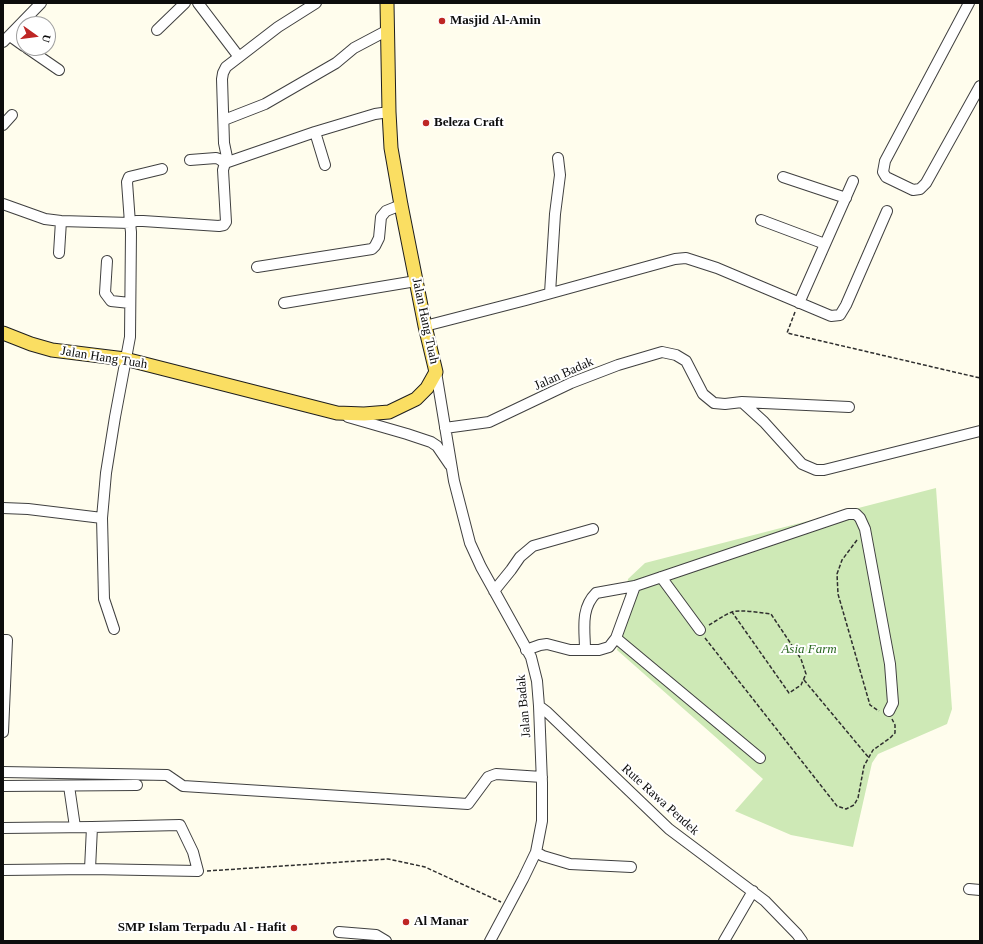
<!DOCTYPE html>
<style>
body{margin:0}
#map{position:relative;width:983px;height:944px;overflow:hidden;background:#fffded;font-family:"Times New Roman",serif}
canvas{display:block}
.frame{position:absolute;inset:0;border:4px solid #0d0d0d;pointer-events:none}
.north{position:absolute;left:16px;top:16px;width:40px;height:40px;box-sizing:border-box;background:#fff;border:1px solid #9e9e9e;border-radius:50%;rotate:104deg;font-size:11px;font-weight:700;line-height:16px;text-align:center;color:#0d0d0d}
.north::after{content:'';display:block;margin:auto;width:14px;height:18px;background:#be2624;clip-path:polygon(50% 0,100% 100%,50% 72%,0 100%)}
</style>
<div id="map">
<canvas width="983" height="944"></canvas>
<div class="frame"></div>
<div class="north">U</div>
</div>
<script>
const ctx = document.querySelector('canvas').getContext('2d');
ctx.lineJoin = 'round';
function paint(path, color) { ctx.fillStyle = color; ctx.fill(path, 'evenodd'); }
function stroke(path, color, width, dash) { ctx.strokeStyle = color; ctx.lineWidth = width; ctx.lineCap = dash ? 'butt' : 'round'; ctx.setLineDash(dash || []); ctx.stroke(path); }
function drawText(font, color, halo, rows, align = 'center') {
  ctx.font = font + ' "Times New Roman",serif'; ctx.lineWidth = 4; ctx.setLineDash([]); ctx.textBaseline = 'middle'; ctx.strokeStyle = halo; ctx.fillStyle = color; for (const [text, x, y, turn = 0] of rows) {
    ctx.save(); ctx.translate(x, y); ctx.rotate((+turn || 0) * Math.PI / 180); ctx.textAlign = isNaN(turn) ? turn : align; if (halo) ctx.strokeText(text, 0, 0); ctx.fillText(text, 0, 0); ctx.restore();
  }
}
const green = new Path2D(`
 M936,488L952,709L947,724L878,754L872,763L853,847L791,835L735,811L763,779L617,650L628,579L645,563Z`);
const path = new Path2D(`
 M795,312L787,333L980,378
 M857,540L842,560L837,574L838,594L870,705L879,711
 M709,625C716,621 724,615 732,612C740,609 761,613 771,614L801,659L806,674L801,685L789,693L732,612
 M705,638L837,806L846,809L854,805L858,798L864,766L873,750L890,738L895,733V725L892,719
 M804,680L869,758
 M207,871L388,859L425,867L501,902`);
const minor = new Path2D(`
 M198,3L239,57
 M969,3L885,161L883,172L886,177L913,190L920,189L926,183L980,86
 M157,30L185,3
 M10,36L24,46
 M3,42L41,3
 M27,48L59,70
 M224,120L265,104L336,63L354,48L388,30
 M3,125L12,115
 M315,132L325,165
 M190,160L216,158L219,159L225,163
 M228,162L224,143L222,79L223,73L226,67L278,27L316,3
 M783,177L846,198
 M3,204L45,219L61,221L130,223L127,182L129,177L162,169
 M761,220L825,244
 M59,253L61,221
 M107,261L105,293L111,301L130,303
 M257,267L372,249L375,246L379,238L381,217L386,211L401,205
 M550,293L555,214L560,175L558,158
 M284,303L416,281
 M799,303L853,181
 M425,326L526,300L675,259L686,258L717,268L831,316L840,315L846,305L887,211
 M436,372L454,481L470,543L481,567L531,657L537,681L539,706L542,783V821L536,852L523,879L490,941
 M742,402L764,422L802,464L816,470H824L980,431
 M348,417L407,434L431,442L437,446L450,465
 M445,428L489,422L571,383L618,365L662,352L676,355L686,361L703,394L714,403L725,404L742,402L849,407
 M3,508L28,509L102,518
 M661,577L700,630
 M494,591L511,570L520,557L533,546L593,529
 M114,629L104,599L102,518L106,473L115,417L130,337L131,232L130,223L136,221H143L219,226L224,225L226,222L223,170L225,163L315,132L375,114L389,112
 M616,638L760,758
 M3,640H7L3,732
 M526,650L540,645L547,644L570,650H599L609,647L616,638L635,586
 M585,650C585,630 580,609 596,593L635,586L848,514H856L860,518L865,529L890,664L893,703L889,711
 M539,706L547,712L669,829L765,901L797,934L802,941
 M3,772L167,775L183,786L468,804L488,777L496,774L542,777
 M3,786L137,785
 M69,786L75,827
 M3,828L92,827L180,825L193,852L198,871L90,869L3,870
 M536,852L543,856L570,864L631,867
 M90,869L92,827
 M969,889L980,890
 M339,932L376,935L386,941
 M724,941L753,891`);
const major = new Path2D(`
 M3,333L31,344L52,350L125,359L337,413L364,414L389,412L416,399L427,388L436,372L425,326L401,205L391,148L389,112L387,3`);
const markers = [
 [442,21,4,"#be2624"],
 [426,123,4,"#be2624"],
 [406,922,4,"#be2624"],
 [294,928,4,"#be2624"]
];
const poiNames = [
 ["Masjid Al-Amin",450,21],
 ["Beleza Craft",434,123],
 ["Al Manar",414,922],
 ["SMP Islam Terpadu Al - Hafit",286,928,"right"]
];
const streetNames = [
 ["Jalan Hang Tuah",425,321,78],
 ["Jalan Hang Tuah",104,358,9],
 ["Jalan Badak",564,374,-24],
 ["Jalan Badak",524,706,-95],
 ["Rute Rawa Pendek",660,800,42]
];
const parkNames = [
 ["Asia Farm",809,650]
];
paint(green, '#cee9b6');
stroke(minor, '#404040', 12);
stroke(major, '#1e1e1e', 15);
stroke(path, '#2f2f2f', 1.5, [4, 2]);
stroke(minor, '#fff', 10);
stroke(major, '#fade62', 13);
for (const [x, y, r, color] of markers) { const dot = new Path2D(); dot.arc(x, y, r, 0, 2 * Math.PI); ctx.fillStyle = color; ctx.fill(dot); stroke(dot, '#fff', 1.5); }
drawText('bold 13px', '#0d0d0d', '#fff', poiNames, 'left');
drawText('13px', '#0d0d0d', '#fff', streetNames);
drawText('italic 13px', '#27651d', '#fff', parkNames);
</script>
